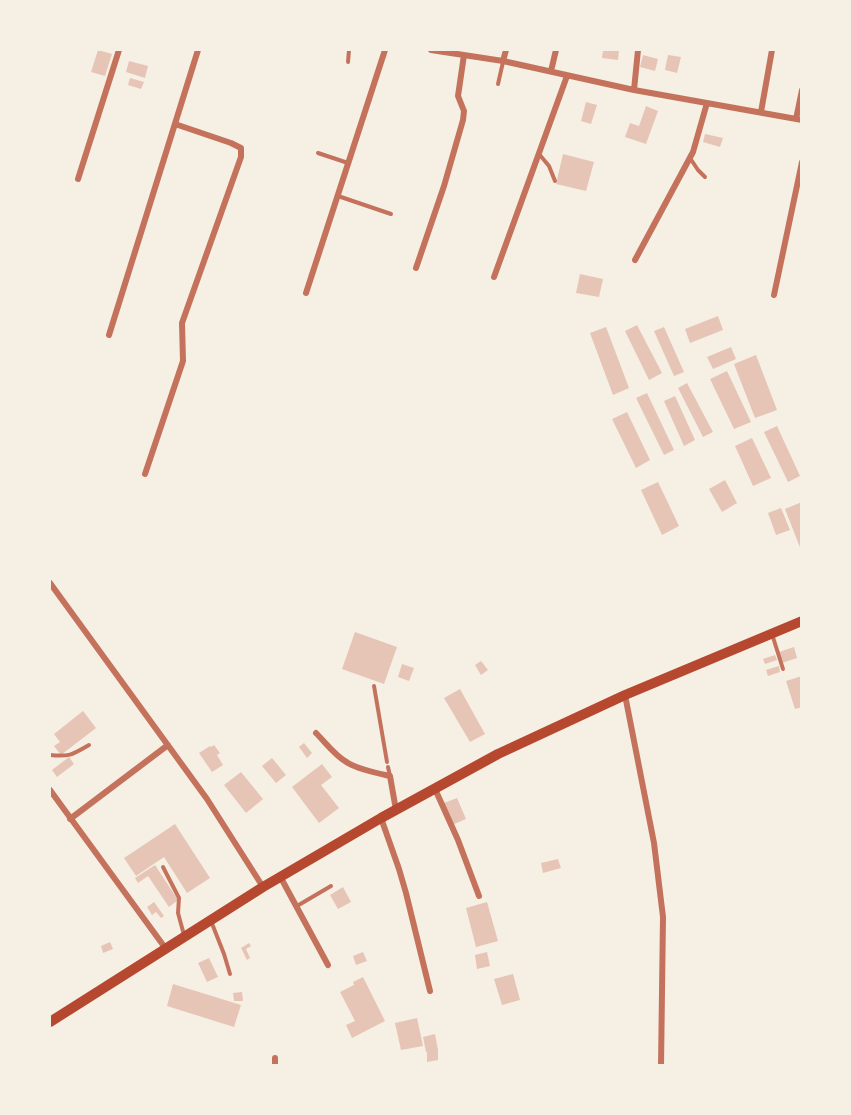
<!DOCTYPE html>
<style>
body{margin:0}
#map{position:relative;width:851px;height:1115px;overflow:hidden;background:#f6efe4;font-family:"PT Sans",sans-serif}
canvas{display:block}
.frame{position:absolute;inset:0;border:51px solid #f6efe4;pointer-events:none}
</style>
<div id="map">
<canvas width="851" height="1115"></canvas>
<div class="frame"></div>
</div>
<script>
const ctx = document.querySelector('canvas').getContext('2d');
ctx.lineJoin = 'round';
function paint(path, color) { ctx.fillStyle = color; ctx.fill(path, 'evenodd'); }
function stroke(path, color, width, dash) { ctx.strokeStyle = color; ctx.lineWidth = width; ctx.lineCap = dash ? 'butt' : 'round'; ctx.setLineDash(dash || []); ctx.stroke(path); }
const building = new Path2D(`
 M98,50L112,54L105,76L91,72Z
 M603,50H619L618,60L602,58Z
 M643,55L658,59L655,71L640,67Z
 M668,55L681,57L677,73L665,70Z
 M129,61L148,66L145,78L126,72Z
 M130,78L144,82L141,89L128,85Z
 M586,102L597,105L591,124L581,121Z
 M646,106L658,111L646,144L625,137L630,123L639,126Z
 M705,134L723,138L720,147L703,142Z
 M563,154L594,162L586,191L556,184Z
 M580,274L603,279L599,297L576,293Z
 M718,316L723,330L690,343L685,329Z
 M637,325L662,373L649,380L625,331Z
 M606,327L629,388L613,395L590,333Z
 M664,327L684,372L674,376L654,331Z
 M731,347L736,359L713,369L707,357Z
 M756,355L777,410L755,418L734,364Z
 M727,371L751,422L734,429L710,379Z
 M687,383L713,432L703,437L678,388Z
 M647,393L674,450L664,455L636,398Z
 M675,396L695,440L684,446L664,401Z
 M627,412L650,460L636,468L612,419Z
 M777,426L800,476L788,482L764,432Z
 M752,438L771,478L753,486L735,446Z
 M725,480L737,503L722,512L709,489Z
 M658,482L679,526L662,535L641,490Z
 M802,502V550H801L785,509Z
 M781,508L790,530L776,535L768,513Z
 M355,632L397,647L384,684L342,669Z
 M794,647L797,658L782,663L779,652Z
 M775,655L777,660L765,664L763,659Z
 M481,661L488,670L481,675L475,665Z
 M402,664L414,668L409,681L398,677Z
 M779,666L780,672L768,676L766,670Z
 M802,676V707L795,709L786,681Z
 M460,689L485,734L470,742L444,698Z
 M83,711L96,728L61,755L54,746L60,742L54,734Z
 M304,743L312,753L307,758L299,747Z
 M214,745L220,753L217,755L223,765L212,772L199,753L210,746L211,747Z
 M69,757L74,764L57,777L52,770Z
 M272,758L286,775L276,783L262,766Z
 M322,764L332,777L321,785L339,808L319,823L292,787Z
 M241,772L263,799L246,813L224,785Z
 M457,798L466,819L452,825L444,803Z
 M175,824L210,878L187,893L164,857L136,876L124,858Z
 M558,859L561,868L543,873L541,863Z
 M155,865L178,900L169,907L148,876L138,883L135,878Z
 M343,887L351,902L338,909L330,895Z
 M154,902L164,916L161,918L156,912L152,915L147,907Z
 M487,902L498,941L476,947L466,908Z
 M110,942L113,949L103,953L101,946Z
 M249,943L251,946L246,949L250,958L247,960L241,948Z
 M363,952L367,961L356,965L353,956Z
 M487,952L490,966L477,969L475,955Z
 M209,958L218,977L207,982L198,963Z
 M513,974L520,1000L502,1005L494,979Z
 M363,977L385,1021L352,1038L346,1025L355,1021L340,992L354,985L353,982Z
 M173,984L241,1005L234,1027L167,1006Z
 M242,992L243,1001H234L233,993Z
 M417,1018L423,1046L401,1050L395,1023Z
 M435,1034L438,1050V1060L427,1062V1052H426L423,1037Z`);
const service = new Path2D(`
 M348,62L349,50
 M498,84L503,62
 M318,153L348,163
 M539,154L549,166L555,181
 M690,158L698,170L705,177
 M338,196L391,214
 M772,634L783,669
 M374,686L387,762
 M50,755C69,757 72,755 89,745
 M388,767L390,776
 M163,867L179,898L178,913L184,935
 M297,906L331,886
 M211,921L224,954L230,974`);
const minor = new Path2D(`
 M431,50L503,61L634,90L802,120
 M503,61L506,50
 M551,71L556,50
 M634,90L638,50
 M761,112L772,50
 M796,119L802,90
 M78,179L119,50
 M635,260L693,152L707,103
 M416,268L444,186L463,120L464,111L458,96L464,55
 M494,277L567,76
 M306,293L385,50
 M774,295L802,162
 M109,335L198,50
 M145,474L183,361L182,323L241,157V148L231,143L175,124
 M50,583L207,799L263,887
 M625,695L654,843L663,917L661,1066
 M316,733C326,743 335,756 348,763C360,770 376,773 390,776L396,810
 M435,789L458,840L479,896
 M50,790L166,949
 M381,818L399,869L406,893L430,991
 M70,819L168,745
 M281,878L328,965
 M275,1066V1058`);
const primary = new Path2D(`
 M50,1022L263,887L381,818L498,754L625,695L802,621`);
paint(building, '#e6c5b7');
stroke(service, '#c5725c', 4);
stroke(minor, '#c5725c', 6);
stroke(primary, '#b5482f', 10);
</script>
